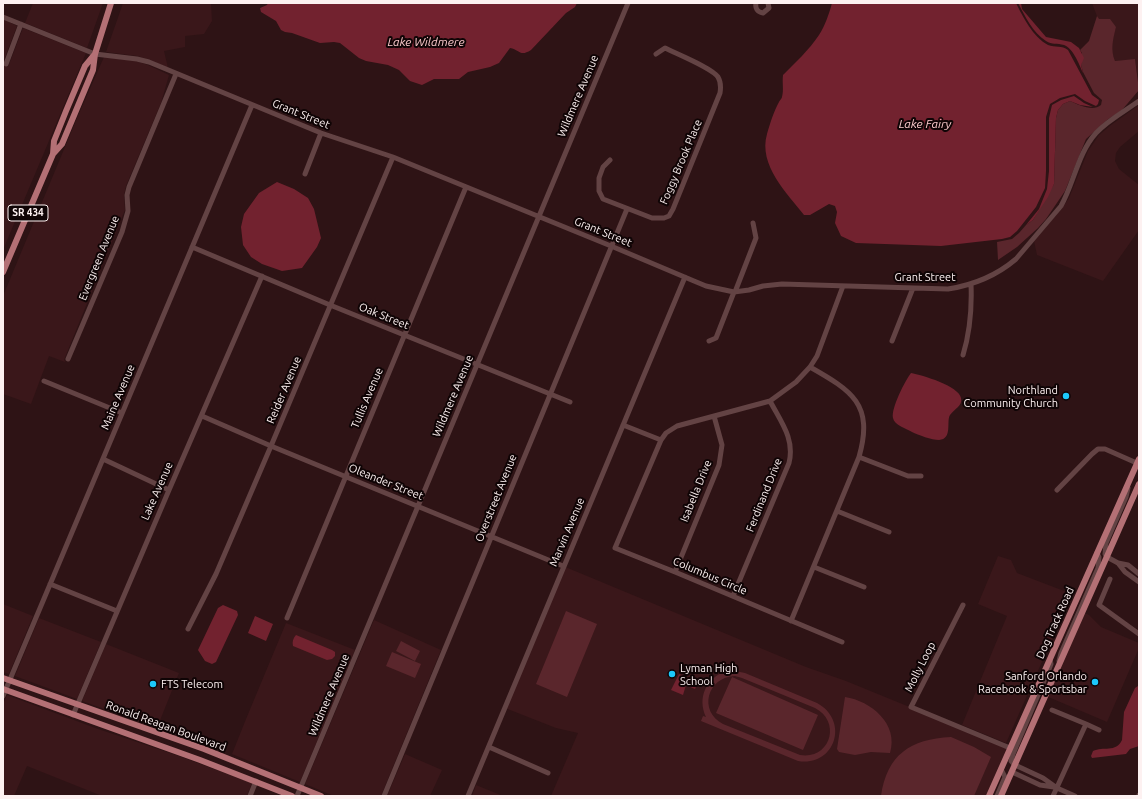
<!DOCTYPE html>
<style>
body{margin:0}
#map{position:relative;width:1142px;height:799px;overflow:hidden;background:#2e1315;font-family:Ubuntu,sans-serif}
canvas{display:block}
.frame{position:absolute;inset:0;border:4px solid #fdf1f1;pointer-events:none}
</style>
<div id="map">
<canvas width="1142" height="799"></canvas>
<div class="frame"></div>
</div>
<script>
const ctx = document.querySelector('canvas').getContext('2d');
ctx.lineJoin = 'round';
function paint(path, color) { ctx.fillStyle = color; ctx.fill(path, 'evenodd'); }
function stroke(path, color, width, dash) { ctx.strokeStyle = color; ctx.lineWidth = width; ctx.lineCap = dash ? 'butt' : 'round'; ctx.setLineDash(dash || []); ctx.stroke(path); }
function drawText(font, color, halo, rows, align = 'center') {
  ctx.font = font + ' Ubuntu,sans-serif'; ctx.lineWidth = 4; ctx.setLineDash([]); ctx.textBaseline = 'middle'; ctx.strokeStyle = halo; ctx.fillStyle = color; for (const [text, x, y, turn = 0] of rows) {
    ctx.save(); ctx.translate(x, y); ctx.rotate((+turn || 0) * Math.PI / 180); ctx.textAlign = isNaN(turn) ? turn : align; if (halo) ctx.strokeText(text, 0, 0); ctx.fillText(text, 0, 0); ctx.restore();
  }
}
const built = new Path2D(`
 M33,3H103L87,48L25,23Z
 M123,3H211L212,21L204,34L185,36V47L164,51L168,68L150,60L137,56L106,52Z
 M1092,3H1139V83L1135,60L1115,61L1112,53V42L1116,27L1098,19Z
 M3,19L17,26L3,63Z
 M23,28L86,53L3,250V65L8,67Z
 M104,57L136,61L148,65L169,75L161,103L126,186L124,195L125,210L64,360L65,361V362L49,356L31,404L3,394V296L77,118Z
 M1139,105V131L1120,147L1116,153L1115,161L1119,169L1139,185V230L1103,281L1037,255L1034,241L1063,207L1069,198L1088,151L1099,135L1111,125Z
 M998,556L1011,560L1017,573L1072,594L1006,743L962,725L1007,616L978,604Z
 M563,566L806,667L846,681L1010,748L989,796H551L578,733L556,728L505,708Z
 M3,604L33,616L9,674L3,672Z
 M1083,612L1089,615L1101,627L1139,643V648L1107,722L1046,696Z
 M39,618L101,642L77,699L15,676Z
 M374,620L441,650L381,796H334L305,784Z
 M286,623L355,650L300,782L232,754L246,719Z
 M106,644L179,673L157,728L82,701Z
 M7,695L98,729L179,756L252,783L247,796H102L27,766L14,796H3V704Z
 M405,754L442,770L430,796H387Z
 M476,785L503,796H472Z`);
const green = new Path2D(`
 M1097,16L1099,19H1110L1116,27C1113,40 1110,49 1115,61L1135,59L1139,90L1122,110L1107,120L1086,139L1065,191L1046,219L1038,228L1017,247L998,260L997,242L1012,239L1019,233L1026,225L1033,220L1054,184L1056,118L1058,110L1063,104L1070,101C1079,105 1093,112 1101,105L1102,100L1094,93L1083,72L1081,65L1082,53L1080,50L1089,41Z
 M566,611L597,624L567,697L536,684Z
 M401,641L420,651L415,661L396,651Z
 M392,652L421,664L415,678L386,666Z
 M726,671H735L745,673L817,703C850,721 835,767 798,761L701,721L703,716L706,717C697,698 706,678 726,671ZM735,676L742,678L815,708C842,722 830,760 800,755L723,724C698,711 707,677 735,676Z
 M732,677L818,715L803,750L716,713Z
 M845,697C871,701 899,724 890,753L871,752L855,755L839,752L837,749Z
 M951,737L974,747L991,757L974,796H881C887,755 910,739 951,737Z`);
const water = new Path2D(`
 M268,3H577L575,7L566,13L531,50C520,57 520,50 510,48L499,63L490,67L468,72L459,79H434L422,85L410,81L399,70L388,65L366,61L359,58L340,43L334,42L320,43L292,33L285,32L281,30L276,21L261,12L260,8L267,5Z
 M832,3H1016C1023,17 1033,37 1048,45C1055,48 1062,45 1068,50L1092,95L1099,100L1098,104L1096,106L1085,101L1075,94L1060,98L1050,104L1046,117V171L1045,188L1036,207L1017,231L1010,237L1002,239L941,246L856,243L841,236L835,223L837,212L835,206L829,204L810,215H804C787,193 758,165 767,134C770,123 774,111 779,102C780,100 782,98 782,97C784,90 782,83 783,75C795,63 809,50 819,35C825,26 829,14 832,3Z
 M1018,3H1021L1022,9L1046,37L1071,42L1079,48L1084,58L1081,65L1083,73C1079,64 1073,48 1064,45C1057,43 1052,45 1046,41C1033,33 1025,16 1018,3Z
 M1074,96L1084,103L1093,107L1080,105L1070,101L1063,104L1058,110L1056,118L1054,184L1048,197L1040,209L1033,220L1026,225L1039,209L1047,189L1049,171V118L1052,105L1061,100Z
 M277,182L294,189L308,198L314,209L321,238L317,247L302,268L282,271L262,264L251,257L243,245L241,227L244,214L259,193Z
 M911,373C922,375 959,386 961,398C963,406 954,409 950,415C946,421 953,439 939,440C932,440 918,435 912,432C907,429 894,425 893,418C891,408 905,381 911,373Z
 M223,605L237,611L238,615L216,662L212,664L205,661L198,650L218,608Z
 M255,616L273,624L266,641L248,633Z
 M296,635L332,650L335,652V656L332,659L327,660L293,646C292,642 293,638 296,635Z
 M679,674L698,682L695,689L686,685L683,695L671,690Z
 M1138,686H1139V746L1130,749L1126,754L1092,758L1091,756L1093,751C1103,746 1116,753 1122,740L1124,712L1135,688Z`);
const minor = new Path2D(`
 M756,3C755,8 757,12 763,13L769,8L768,3
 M3,17L95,54L137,59L149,62L321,133L393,157L611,246L694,281L706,286L734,292L749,290L763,286L782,284L948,289C974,285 996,276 1016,259L1061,206C1074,183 1078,153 1096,133C1108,120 1125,111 1139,101
 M6,64L21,24
 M610,160L603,167L599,178V191L603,199L652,218H664L669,216L673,209L720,93C721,87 721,82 718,77C712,68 677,54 665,48L656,54
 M305,174L321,133
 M192,247L330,305L570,402
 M735,292L756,238L753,223
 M709,341L716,338L734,292
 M892,341L913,288
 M963,355C970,332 972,308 971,284
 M68,359L122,232L128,211L127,195L129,187L176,74
 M44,381L122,413
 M202,416L271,446L563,566
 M623,425L661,440
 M859,457L908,476H921
 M103,459L169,490
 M1128,488L1126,497L1106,543L1105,554L1107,557L1118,563L1128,565L1139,574
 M1057,490L1092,454L1098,449H1105L1139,464
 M837,511L889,532
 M1118,563L1125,572L1139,582
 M814,567L864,587
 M675,572L719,465L722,445L714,416
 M1110,579L1099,605L1139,634
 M50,584L117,611
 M733,596L789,463C795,439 781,422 770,401
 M963,605L911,707L1010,748
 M287,618L466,187
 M791,621L859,457C874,404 852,391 810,367
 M188,629L216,574L271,446L393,157
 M842,642L675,572L615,548L661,440L666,433L677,426L770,401L796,382L810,367L817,356L843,286
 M1050,659L1051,664L1049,669L1013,754L1011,761L1015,765L1043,778L1057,788L1075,796
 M1059,661L1061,653L1098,568L1099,557L1097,553
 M3,696L252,105
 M1052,710L1086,724L1053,796
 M73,715L169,490L262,276
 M1086,724L1099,730
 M489,747L548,773
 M1012,772L1040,785L1054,787
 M250,796L256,781
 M297,796L628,3
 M384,796L627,209
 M468,796L685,277
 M997,796L1005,777L1001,769
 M1139,796V795`);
const major = new Path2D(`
 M53,154L54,141L66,111L85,66L95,54
 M3,272L53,154L62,144L93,70L95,54L111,3
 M3,678L204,749L321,796
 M3,689L200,760L292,796
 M989,796L1139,459
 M1001,796L1139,484`);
const markers = [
 [1066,396,4,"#1cc9fc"],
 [672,674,4,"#1cc9fc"],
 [1095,682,4,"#1cc9fc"],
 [153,684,4,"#1cc9fc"]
];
const shields = [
 [28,213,40]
];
const shieldNames = [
 ["SR 434",28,213]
];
const streetNames = [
 ["Wildmere Avenue",578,96,-67],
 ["Grant Street",301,114,22],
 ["Foggy Brook Place",681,162,-67],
 ["Grant Street",603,232,22],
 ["Evergreen Avenue",99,258,-68],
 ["Grant Street",925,277],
 ["Oak Street",384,316,22],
 ["Reider Avenue",284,390,-67],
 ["Wildmere Avenue",453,396,-67],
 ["Maine Avenue",118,397,-67],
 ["Tullis Avenue",367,398,-67],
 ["Oleander Street",386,482,22],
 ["Lake Avenue",157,491,-66],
 ["Isabella Drive",696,491,-68],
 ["Ferdinand Drive",764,495,-68],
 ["Overstreet Avenue",496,498,-68],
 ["Marvin Avenue",567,532,-67],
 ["Columbus Circle",710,576,23],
 ["Dog Track Road",1055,623,-66],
 ["Molly Loop",920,667,-63],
 ["Wildmere Avenue",329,695,-67],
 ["Ronald Reagan Boulevard",166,726,20]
];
const poiNames = [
 ["Northland",1058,390],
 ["Community Church",1058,403],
 ["Lyman High",680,668,"left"],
 ["School",680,681,"left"],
 ["Sanford Orlando",1087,676],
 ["Racebook & Sportsbar",1087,689],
 ["FTS Telecom",161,684,"left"]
];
const waterNames = [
 ["Lake Wildmere",426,42],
 ["Lake Fairy",925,124]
];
paint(built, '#3a171a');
paint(green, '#5a262c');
paint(water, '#72222f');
stroke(minor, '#634344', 5);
stroke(major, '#b47075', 6);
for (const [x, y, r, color] of markers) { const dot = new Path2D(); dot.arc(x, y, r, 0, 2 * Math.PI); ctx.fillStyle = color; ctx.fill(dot); stroke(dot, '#0f0405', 1.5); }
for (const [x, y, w] of shields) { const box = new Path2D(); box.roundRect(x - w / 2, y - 8, w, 16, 3); ctx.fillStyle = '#0f0405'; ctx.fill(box); stroke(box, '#fdf1f1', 1); }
drawText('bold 10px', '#fdf1f1', null, shieldNames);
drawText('11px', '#fdf1f1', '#0f0405', streetNames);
drawText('11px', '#fdf1f1', '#0f0405', poiNames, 'right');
drawText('italic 12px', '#fbc9cb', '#0f0405', waterNames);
</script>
